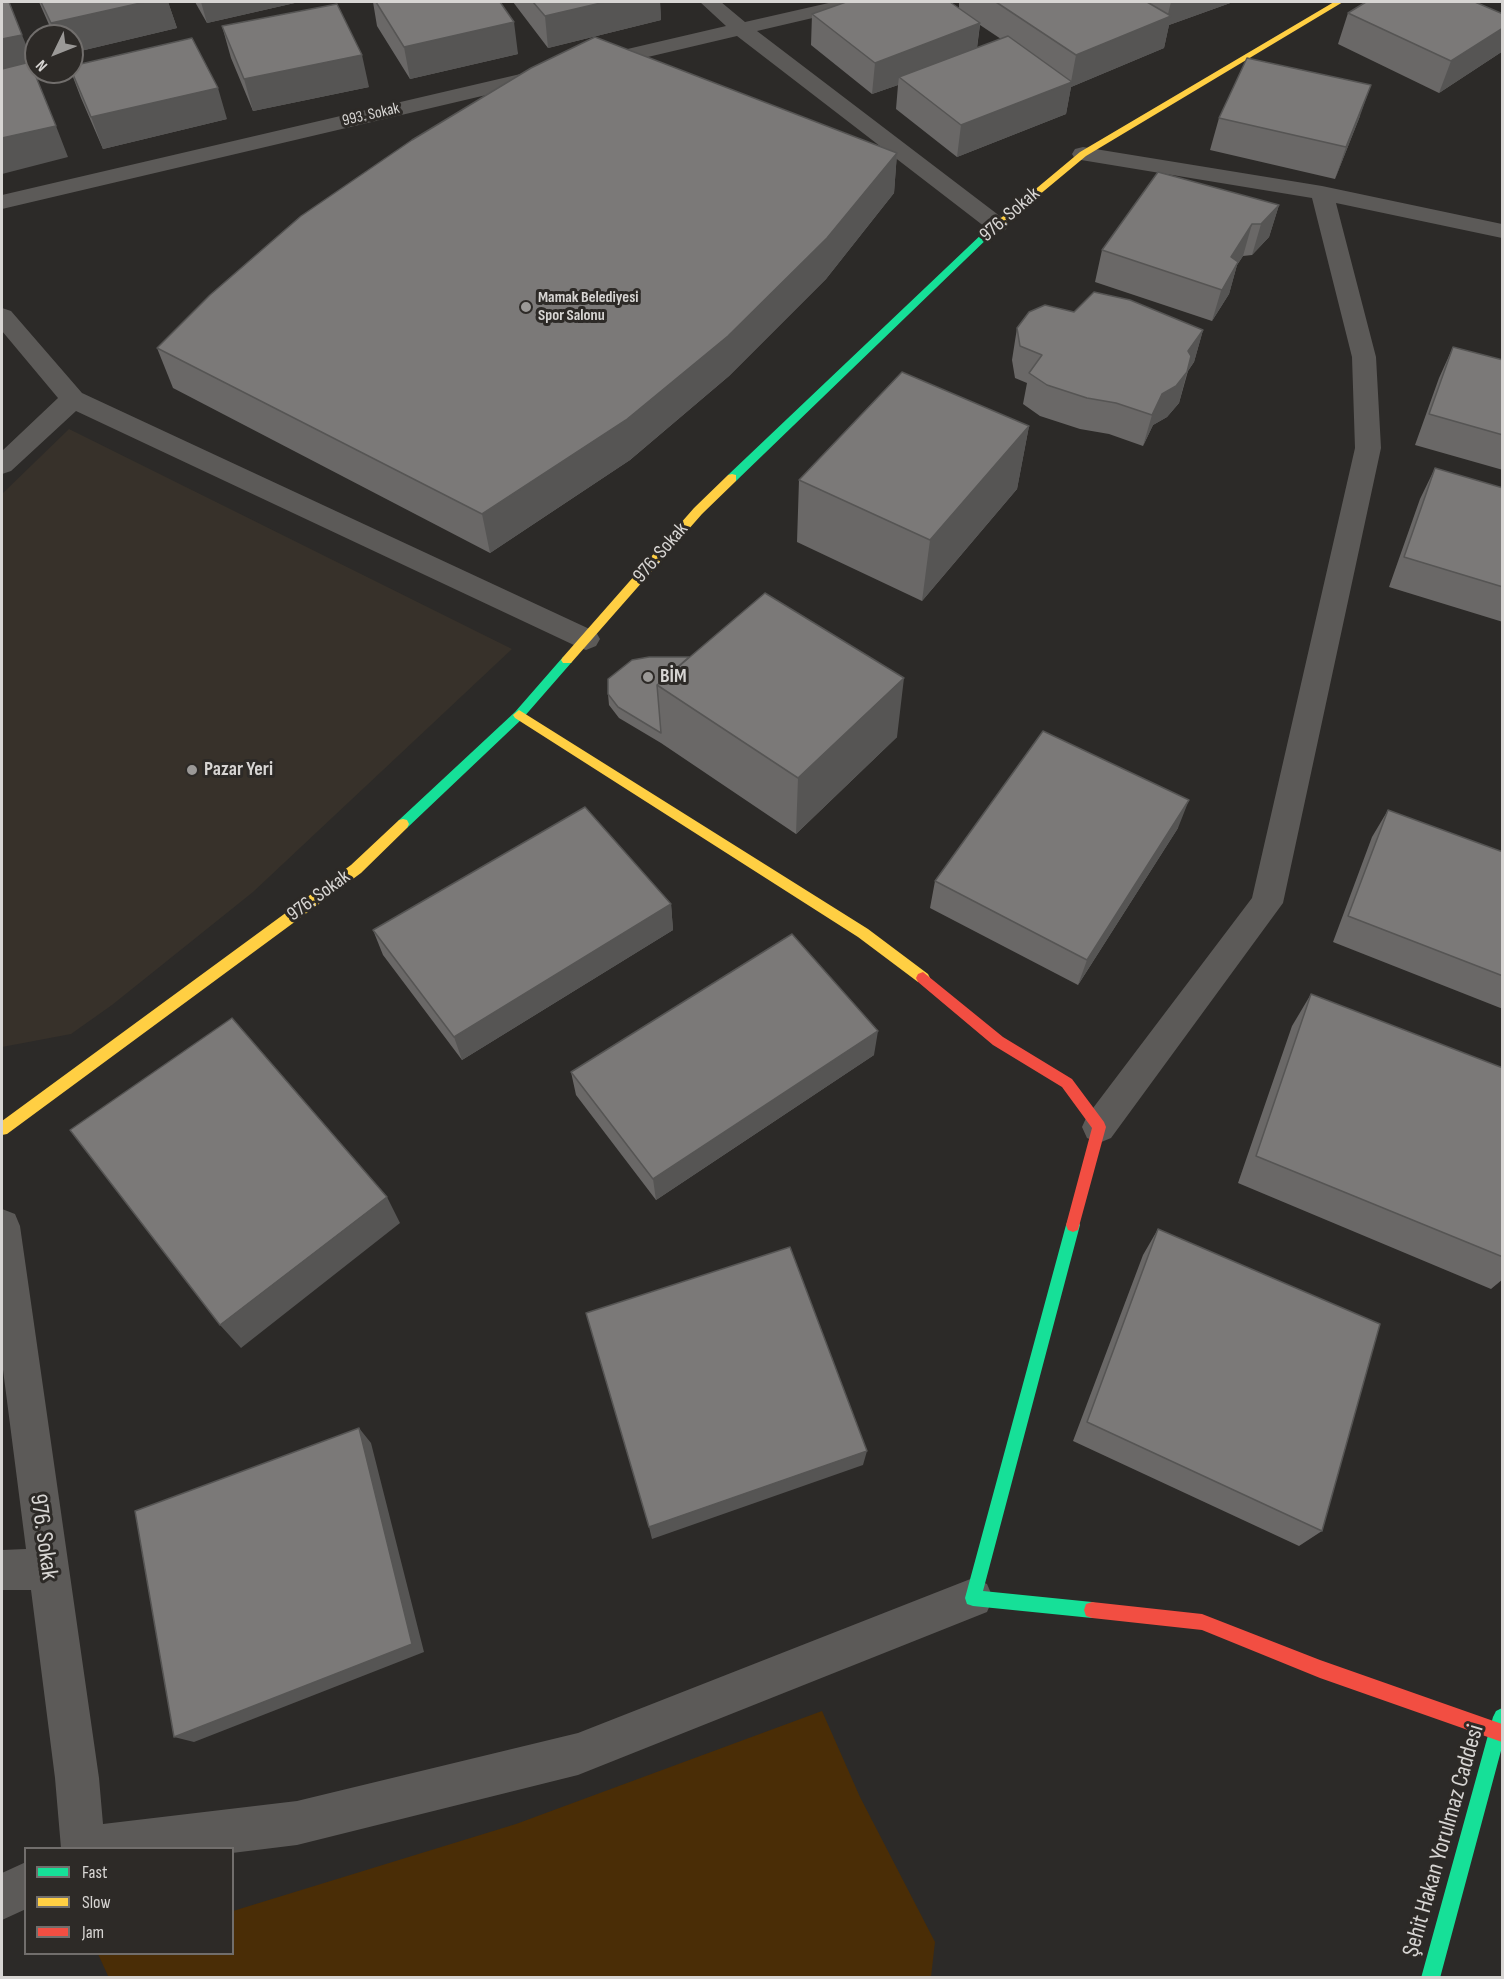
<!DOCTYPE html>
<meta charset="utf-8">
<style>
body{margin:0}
#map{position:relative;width:1504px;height:1979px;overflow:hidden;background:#2c2a28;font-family:"Sofia Sans Condensed",sans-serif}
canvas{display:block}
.frame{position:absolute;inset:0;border:3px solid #d7d5d3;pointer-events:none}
.legend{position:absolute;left:24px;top:1847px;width:210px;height:108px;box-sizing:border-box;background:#2d2a27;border:2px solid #716e6c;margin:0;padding:8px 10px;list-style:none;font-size:18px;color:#d7d5d3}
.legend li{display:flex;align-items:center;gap:12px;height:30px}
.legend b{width:30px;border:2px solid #716e6c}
.north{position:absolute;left:24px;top:24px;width:60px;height:60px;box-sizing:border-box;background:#2d2a27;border:2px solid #716e6c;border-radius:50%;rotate:227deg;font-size:16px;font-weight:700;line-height:24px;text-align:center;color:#d7d5d3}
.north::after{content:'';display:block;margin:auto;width:21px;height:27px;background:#9b9997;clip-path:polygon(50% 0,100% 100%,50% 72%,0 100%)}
</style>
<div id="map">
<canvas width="1504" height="1979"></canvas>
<div class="frame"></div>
<ul class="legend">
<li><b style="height:8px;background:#16e098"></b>Fast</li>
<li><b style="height:8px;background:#ffcf43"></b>Slow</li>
<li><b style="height:8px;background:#f24e42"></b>Jam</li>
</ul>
<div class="north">N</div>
</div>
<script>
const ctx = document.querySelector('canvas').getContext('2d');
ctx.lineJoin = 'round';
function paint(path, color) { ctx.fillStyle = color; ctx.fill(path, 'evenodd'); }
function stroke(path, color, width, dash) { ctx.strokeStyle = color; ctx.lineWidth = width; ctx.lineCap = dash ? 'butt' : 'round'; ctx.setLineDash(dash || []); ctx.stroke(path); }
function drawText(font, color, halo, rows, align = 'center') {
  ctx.font = font + ' "Sofia Sans Condensed",sans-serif'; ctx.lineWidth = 6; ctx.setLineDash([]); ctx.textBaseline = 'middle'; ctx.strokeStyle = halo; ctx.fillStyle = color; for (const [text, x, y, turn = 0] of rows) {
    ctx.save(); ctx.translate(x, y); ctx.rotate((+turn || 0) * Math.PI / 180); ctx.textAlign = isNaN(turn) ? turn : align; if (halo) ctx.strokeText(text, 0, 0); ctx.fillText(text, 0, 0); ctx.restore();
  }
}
const built = new Path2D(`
 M69,429L512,649L253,892L112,1005L71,1034L2,1047V494Z`);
const green = new Path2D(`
 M822,1711L860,1797L935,1942L931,1977L109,1978L98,1954H232L233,1911L516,1824Z`);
const street = new Path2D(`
 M700,2H721L745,22L833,2H867L864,6L757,31L1005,220L1009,225L1005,230L997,232L989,230L737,36L2,209V195L726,26Z
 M1083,147L1322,186L1502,224V238L1336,203L1376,357L1381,448L1283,903L1111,1138L1099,1143L1087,1138L1082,1127L1087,1116L1252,898L1355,448L1352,357L1312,198L1075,159L1072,154L1075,149Z
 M2,308L11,311L82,393L596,632L600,639L596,646L586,650L576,646L76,411L11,471L2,474V451L58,398L2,331Z
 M2,1209L15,1214L20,1226L99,1778L103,1824L297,1801L578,1733L973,1578L987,1584L993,1598L987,1612L578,1775L297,1845L232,1853V1848H61L55,1778L31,1590H2V1550L26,1549L2,1362Z
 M26,1862V1909L2,1920V1873Z`);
const fast = new Path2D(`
 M985,231L993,233L736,481H728V475Z
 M567,656L573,660L571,663L523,718L407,828H399L397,824L399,820L515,712L563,657Z
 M1073,1218L1078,1220L1080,1225L983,1591L1092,1602L1098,1604L1100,1610L1098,1616L1092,1618L973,1606L967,1604L965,1598L1066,1225L1068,1220Z
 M1502,1708V1747L1440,1978H1421L1493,1717L1496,1711Z`);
const slow = new Path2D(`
 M1334,2H1343L1086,156L991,235L983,233L1080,152Z
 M732,474L736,475V481L702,514L571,663H563L561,660L563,657L694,508L728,475Z
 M519,710L868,929L928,974L930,978L928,982H918L858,937L515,718L513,715Z
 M403,819L407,820L409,824L407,828L361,873L7,1134L2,1135V1121L351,865L399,820Z`);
const jam = new Path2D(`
 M923,972L1003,1037L1072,1079L1104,1122L1106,1127L1078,1230L1073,1232L1068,1230L1066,1225L1092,1128L1062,1087L993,1045L918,982L916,978L918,974Z
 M1092,1602L1202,1614L1320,1660L1502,1724V1742L1320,1678L1202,1630L1092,1618L1086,1616L1084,1610L1086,1604Z`);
const wall = new Path2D(`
 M39,2H168L177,28L72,53V36H54Z
 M195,2H299L207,23Z
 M373,2H500L518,54L410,79L377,26Z
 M513,2H660L661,20L548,48Z
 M959,2H1233L1169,25L1164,48L1071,87L1066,114L957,157L896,109L898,85L872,94L811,45L812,14L959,8ZM980,25L1001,39L977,48Z
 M1348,13L1503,14V51L1439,93L1338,44Z
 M222,26L369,87L253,111L231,58Z
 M71,72L227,119L103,149L81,98Z
 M1360,116L1335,179L1210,150L1219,118Z
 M897,153L894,193L826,279L729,376L630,460L490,553L173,388L157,348Z
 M1279,205L1269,237L1252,255L1243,256L1237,265L1229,294L1212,321L1095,282L1102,250Z
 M1074,312L1203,330L1194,362L1188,371L1179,403L1167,417L1153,425L1143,446L1109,434L1080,429L1040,416L1023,404L1027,383L1015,378L1012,360L1017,328Z
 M1453,347L1503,360V470L1415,445L1439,378Z
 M1029,426L1017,489L922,601L797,542L799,480Z
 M1435,468L1503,488V622L1389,587L1420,499Z
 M632,660L897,737L796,834L661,743L619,718L609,705L608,694Z
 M1388,810L1503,852V1009L1333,942L1372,837Z
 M1178,828L1078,985L930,908L935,881Z
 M671,904L673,930L462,1060L383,955L373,930Z
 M1311,994L1503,1068V1279L1491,1289L1238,1183L1292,1026Z
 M874,1055L656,1200L576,1095L571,1072Z
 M1158,1229L1322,1531L1299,1546L1073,1441L1143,1255Z`);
const shadedWall = new Path2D(`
 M145,2H168L177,28L72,53V36H56L51,23Z
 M201,2H299L207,23Z
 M605,2H660L661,20L548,48L545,16Z
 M1171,2H1233L1169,25L1164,48L1071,87L1066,114L957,157L961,125L1071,82L1076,55L1167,18Z
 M514,22L518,54L410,79L404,47Z
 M980,23L976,55L899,77L898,85L872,94L875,63Z
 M1503,28V51L1439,93L1451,61Z
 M22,35L35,66L2,74V39Z
 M362,55L369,87L253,111L244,79Z
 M1371,85L1360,116L1335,179L1346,147Z
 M218,88L227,119L103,149L91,117Z
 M56,126L68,157L2,174V138Z
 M897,153L894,193L826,279L729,376L630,460L490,553L482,514Z
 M1279,205L1269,237L1252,255L1261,224Z
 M1252,224L1243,256L1237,265L1229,294L1212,321L1231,257Z
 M1203,330L1194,362L1184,376L1187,372L1179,403L1167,417L1153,425L1143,446L1152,415L1162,394L1188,351Z
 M1029,426L1017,489L922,601L930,540Z
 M904,678L897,737L796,834L798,778Z
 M1189,800L1178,828L1078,985L1087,960Z
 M671,904L673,930L462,1060L454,1037Z
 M878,1031L874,1055L656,1200L653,1179Z
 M387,1197L400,1223L241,1348L220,1325Z
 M359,1428L371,1443L424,1652L194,1742L174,1737Z
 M867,1451L863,1465L652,1539L649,1527Z`);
const building = new Path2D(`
 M2,2H9L22,35L2,39Z
 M41,2H145L51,23Z
 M376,2H500L514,22L404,47Z
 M533,2H605L545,16Z
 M846,2H950L980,23L875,63L812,14Z
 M996,2H1147L1171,16L1076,55Z
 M1366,2H1475L1503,14V28L1451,61L1348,13Z
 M337,4L362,55L244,79L222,26Z
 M1008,36L1072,82L961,125L899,77Z
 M595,37L897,153L827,238L728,336L626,420L482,514L157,348L210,295L301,216L412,140L531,68Z
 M192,38L218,88L91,117L72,72V66Z
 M1247,58L1371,85L1346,147L1219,118Z
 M30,62L56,126L2,138V69Z
 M1158,172L1279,205L1261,224H1252L1231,257L1238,262L1222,290L1102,250Z
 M1094,292L1130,300L1203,330L1188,351L1191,356L1187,372L1176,386L1162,394L1152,415L1116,403L1087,398L1047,385L1029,373L1042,355L1020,346L1017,328L1029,312L1045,305L1074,312Z
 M1453,347L1503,360V435L1429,414Z
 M902,372L1029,426L930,540L799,480Z
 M1435,468L1503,488V587L1404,557Z
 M765,593L904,678L798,778L657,685Z
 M649,657H689L657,685L661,733L618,707L608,694V679L632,660Z
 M1043,731L1189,800L1087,960L935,881Z
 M585,807L671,904L454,1037L373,930Z
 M1388,810L1503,852V976L1348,916Z
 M792,934L878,1031L653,1179L571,1072Z
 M1311,994L1503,1068V1257L1256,1156Z
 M232,1018L387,1197L220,1325L70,1130Z
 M1158,1229L1380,1324L1322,1531L1087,1422Z
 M790,1247L867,1451L649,1527L586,1313Z
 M359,1428L412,1644L174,1737L135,1511Z`);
const markers = [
 [526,307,6,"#9b9997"],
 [648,677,6,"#9b9997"],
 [192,770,6,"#9b9997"]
];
const farStreetnames = [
 ["993. Sokak",371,115,-13]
];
const farPoinames = [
 ["Mamak Belediyesi",538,298],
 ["Spor Salonu",538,316]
];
const streetNames = [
 ["976. Sokak",1010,215,-41],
 ["976. Sokak",661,553,-49],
 ["976. Sokak",319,896,-36]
];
const poiNames = [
 ["BİM",660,677],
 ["Pazar Yeri",204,770]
];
const nearStreetnames = [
 ["976. Sokak",43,1537,82],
 ["Şehit Hakan Yorulmaz Caddesi",1444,1841,-74]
];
paint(built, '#37312a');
paint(green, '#4a2d06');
paint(street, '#5c5a58');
paint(fast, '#16e098');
paint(slow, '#ffcf43');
paint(jam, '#f24e42');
paint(wall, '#6a6867');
paint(shadedWall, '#565554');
paint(building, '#7b7978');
stroke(building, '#565554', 1.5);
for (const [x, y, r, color] of markers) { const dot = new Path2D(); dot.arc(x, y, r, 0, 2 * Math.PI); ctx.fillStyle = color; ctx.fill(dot); stroke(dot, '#2d2a27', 2); }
drawText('16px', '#d7d5d3', '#2d2a27', farStreetnames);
drawText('bold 16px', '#d7d5d3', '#2d2a27', farPoinames, 'left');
drawText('20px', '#d7d5d3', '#2d2a27', streetNames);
drawText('bold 20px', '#d7d5d3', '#2d2a27', poiNames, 'left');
drawText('24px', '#d7d5d3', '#2d2a27', nearStreetnames);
</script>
